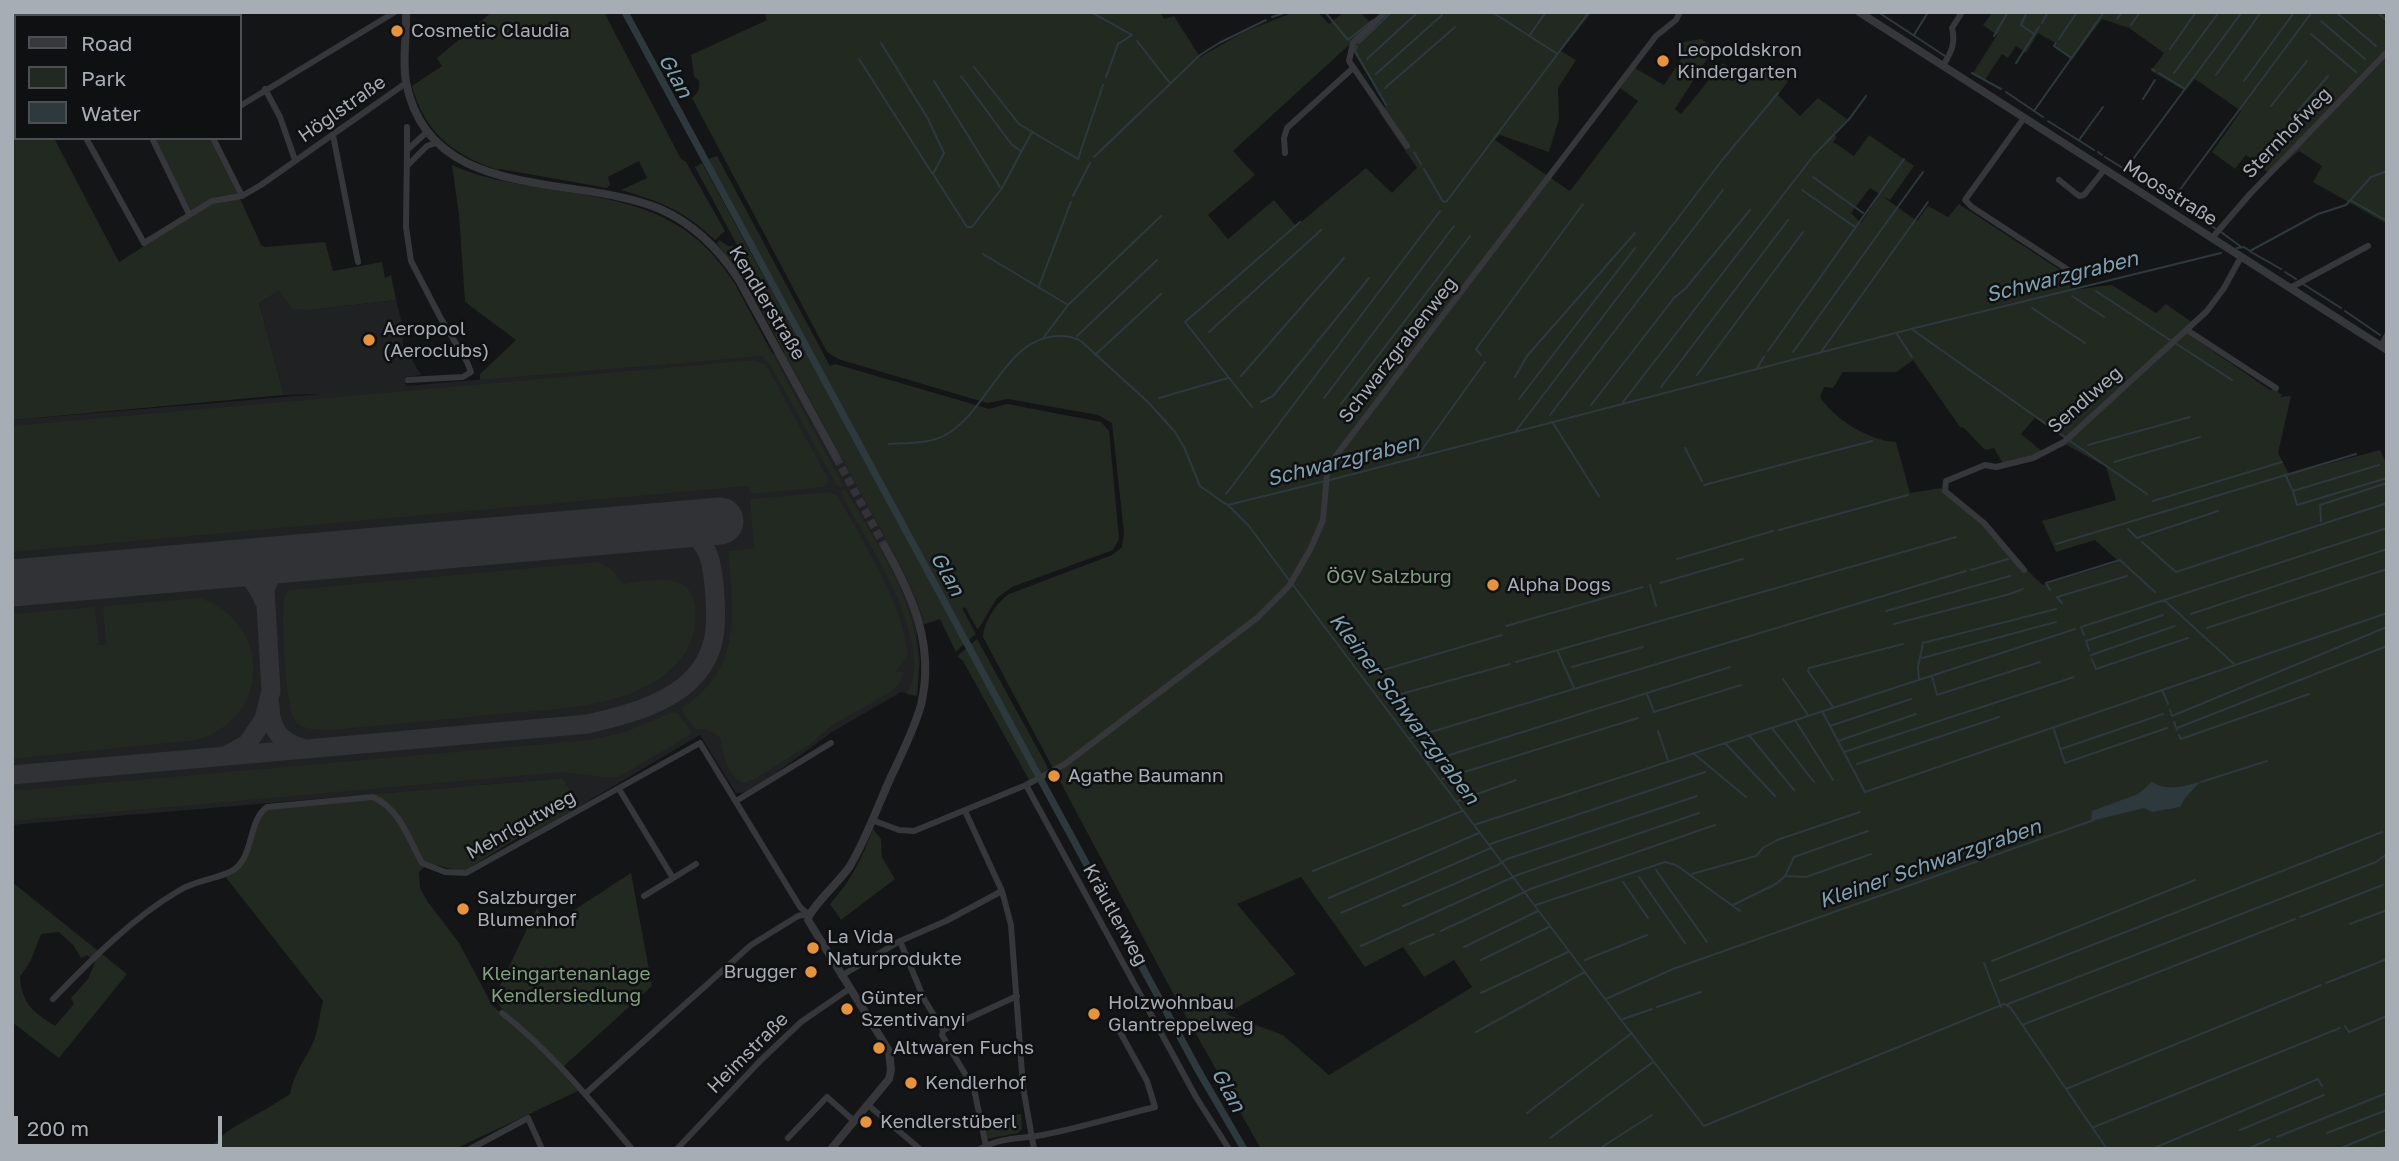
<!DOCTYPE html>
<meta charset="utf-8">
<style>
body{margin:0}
#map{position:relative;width:2399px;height:1161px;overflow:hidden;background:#141516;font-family:"Golos Text",sans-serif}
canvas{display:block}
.frame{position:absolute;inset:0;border:14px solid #a7adb5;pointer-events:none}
.legend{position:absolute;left:14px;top:14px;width:228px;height:126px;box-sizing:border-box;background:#0f1011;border:2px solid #4c4f53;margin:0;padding:9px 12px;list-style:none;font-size:21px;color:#a7adb5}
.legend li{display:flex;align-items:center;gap:14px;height:35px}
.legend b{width:35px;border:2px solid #4c4f53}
.scale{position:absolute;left:14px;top:1116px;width:208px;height:32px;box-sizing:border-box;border:4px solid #a7adb5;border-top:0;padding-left:9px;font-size:21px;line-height:24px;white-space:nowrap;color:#a7adb5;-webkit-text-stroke:5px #0f1011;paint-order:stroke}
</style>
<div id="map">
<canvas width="2399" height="1161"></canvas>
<div class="frame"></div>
<ul class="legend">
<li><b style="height:9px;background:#36373b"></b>Road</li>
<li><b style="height:19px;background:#212921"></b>Park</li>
<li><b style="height:19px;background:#2e393e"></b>Water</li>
</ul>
<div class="scale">200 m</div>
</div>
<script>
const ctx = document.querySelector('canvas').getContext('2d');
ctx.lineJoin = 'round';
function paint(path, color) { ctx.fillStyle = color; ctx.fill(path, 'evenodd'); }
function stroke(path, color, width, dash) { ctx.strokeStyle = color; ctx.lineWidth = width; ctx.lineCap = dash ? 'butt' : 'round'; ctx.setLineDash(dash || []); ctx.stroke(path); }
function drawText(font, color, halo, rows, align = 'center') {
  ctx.font = font + ' "Golos Text",sans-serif'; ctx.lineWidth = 5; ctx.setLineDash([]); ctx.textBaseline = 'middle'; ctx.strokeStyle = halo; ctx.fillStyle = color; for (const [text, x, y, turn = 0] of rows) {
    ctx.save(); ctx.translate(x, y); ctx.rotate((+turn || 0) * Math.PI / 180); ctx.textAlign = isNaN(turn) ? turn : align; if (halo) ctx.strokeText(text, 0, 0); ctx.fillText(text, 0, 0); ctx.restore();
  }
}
const built = new Path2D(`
 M279,291L310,310L396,300L401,319L403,345L421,375L405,377L406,386L791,352L802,347L820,365L830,366L835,364L989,409L1007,404L1101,422L1109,431L1119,539L1113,550L991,594L949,616L916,627L920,661L917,696L901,692L832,732L750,792L736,793L700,735L580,806L563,778L12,825V420L321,394L284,395L259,303Z`);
const green = new Path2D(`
 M492,12H604L681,159L686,162L725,231L715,240C682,209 663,203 621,190L647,178L639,161L608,177L610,185L607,188L500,169L498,170C453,155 425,133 412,86L442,66L437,58Z
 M764,12H1160L1164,19L1174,16L1200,57L1246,31L1294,12H1318L1329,24L1344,12H1360L1376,28L1394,12H1592L1561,51L1576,60L1558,88L1559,119L1549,152L1500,135L1495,140L1570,191L1638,101L1620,88L1635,68L1664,85L1684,55L1683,42L1701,39L1714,48L1675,109L1681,114L1723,63L1747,81L1761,65L1789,80L1778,95L1800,116L1818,98L1847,119L1834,134L1837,137L1833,142L1854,156L1869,135L1914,166L1890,200L1882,196L1917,221L1928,206L1948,217L1959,204L2065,273L2072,290L2112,285L2156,313L2166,304L2193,323L2188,334L2270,390L2274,389L2282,395L2280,397L2291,396L2278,453L2289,474L2380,450L2387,464V1149H1261L1175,997L983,637C984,622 996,603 1009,594L1112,555L1122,547L1124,533L1112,423L1098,415L1008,399L987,403L838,359L827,352L692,98C698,93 700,89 699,81L694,76L691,55L767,20ZM1349,45L1386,106L1379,112L1417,168L1392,193L1366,168L1296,226L1274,200L1228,239L1208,215L1255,175L1233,151ZM1870,188L1880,194L1861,223L1851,213ZM1913,360L1960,427L1964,428L1983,448L1986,450L1994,448L2003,464L2043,452L2021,434L2035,418L2064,438L2067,445L2106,467L2116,500L2042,521L2056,552L2095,540L2119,562L2043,585C2008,553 1980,514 1941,488L1910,493L1896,442C1870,441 1834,419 1820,397L1824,387L1833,388L1843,372H1897ZM1301,877L1365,967L1403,947L1424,977L1454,960L1472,987L1329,1075L1283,1035L1226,1014L1296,974L1237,904Z
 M1993,12H2387V224L2313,182L2322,166L2299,151L2271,175L2246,155L2235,169L2212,152L2241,111L2195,79L2185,91L2151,71L2164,53L2129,28L2102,19L2072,60L2056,48L2057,44L2038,33L2026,53L2016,46L2008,58L2002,54L1984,81L1973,73L1997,35L1983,25Z
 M12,83L16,88V138H54L119,262L193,215L154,138H211C227,174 246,209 261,245L265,247L325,242L333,271L382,262L385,278L391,275L396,300L310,310L292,309L279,291L259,303L284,395L12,420Z
 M717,156L830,366L835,364L989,409L1007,404L1101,422L1109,431L1119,539L1113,550L1012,587L997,598L979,628L977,629L965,607L962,608L976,634L969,640L708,159Z
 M702,163L964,644L956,652L940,619L925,624L916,598L903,570L747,284L717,244L719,240L728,246H733L791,352L794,351L695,167Z
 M452,165C475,176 498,180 524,185C611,200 683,201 735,284L844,487L837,486L771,366L762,356L480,380V374L516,340L465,302L459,215Z
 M754,360L765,364L769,370L827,477L828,481L825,487L751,494L748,486L12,552V426Z
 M842,490H846C884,558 928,614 917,696L907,694C910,687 913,680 914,673C918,614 867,542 840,492Z
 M829,492L838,496C865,547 901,598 908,655L896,671L904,673L898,686L889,693L834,724L810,744L755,779L743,783C727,776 723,753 720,737L706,729H695L683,712V707C743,669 733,611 728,551L754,548L750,499Z
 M598,562L611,569L624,584C641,582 661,577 677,582C688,586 694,595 695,606C701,652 666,681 626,695C586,709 542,710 499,714C444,720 389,724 334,730C323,730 306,731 297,723C285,714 281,616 284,599C285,594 286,594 289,590Z
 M200,598C273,623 271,720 196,740L12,759V614L95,607L99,645L106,644L103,606Z
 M977,639L1046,764L1048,769L1041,773L971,644Z
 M967,648L1036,776L1029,780L963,661L957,656Z
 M673,712L678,713L691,732L687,737L618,777H602L563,772L12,821V791L590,740L625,732Z
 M563,778L580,806L524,837H519L466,870L459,871L428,863L419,872L420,888L427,901L459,943L492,1005L546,1055L578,1091L455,1149H207C215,1145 220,1137 228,1131C248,1118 270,1108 290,1094C293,1076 302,1064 310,1049C318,1036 319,1016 323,1001L224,875L238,869L257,823L268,808L371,798L374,794Z
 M873,829L881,839L882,857L895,879L841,920L830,904C851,881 862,858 873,829Z
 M631,873L652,986L563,1067L505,1013L494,998L537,908L548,927Z
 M12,882L127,974L59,1058L12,1022ZM59,932L73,945L81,958L87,955L95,962L88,979L71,998L74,1004L55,1026C33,1011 22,1005 20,977L31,960L41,934Z
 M1021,1114L1022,1129L1018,1133L987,1139L982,1120Z`);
const water = new Path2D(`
 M621,12H629L1201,1068L1248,1149H1240L1195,1072Z
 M2152,782C2168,792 2184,786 2200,782L2185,798L2180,807L2152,812L2144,808L2091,821L2092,811L2138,794Z`);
const stream = new Path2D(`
 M1091,12L1132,35L1118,44L1106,77
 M1325,12L1348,40L1373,20
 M1492,12L1556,53
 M1878,12L1945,56
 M2027,12L2021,25L2034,34
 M2336,12L2376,46
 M2377,12L2386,20
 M1272,17L1287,12
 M2117,19L2122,12
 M2321,21L2365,59
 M2042,23L2048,12
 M2131,25L2140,12
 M2311,34L2356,72
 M1914,35L1928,12
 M1529,36L1546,12
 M1994,36L2008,12
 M2059,39L2077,12
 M1137,41L1170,83
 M881,43L927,117L944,153L933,174L967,227H972L1002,188L1032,132
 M1359,43L1392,12
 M2056,43L2054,46L2070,57
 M1357,46L1355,51L1386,105
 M2170,49L2196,12
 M859,59L932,173
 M1367,59L1418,12
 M2016,63L2039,27
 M974,67L1019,124L1078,159L1103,85
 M2152,69L2155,71
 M1972,73L2001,89
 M2159,73L2185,89
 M2174,73L2219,12
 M1376,74L1442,15
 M2216,75L2261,12
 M961,76L1012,145L1021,151
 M934,81L1000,187
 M2244,81L2293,14
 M1385,88L1455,27
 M2006,92L2043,117
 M2143,99L2155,80
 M2271,106L2307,61
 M2034,111L2104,12
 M2291,119L2328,76
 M2048,121L2094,150
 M2079,140L2103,107
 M1414,152L1421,164
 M2098,152L2102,155
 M1094,157L1200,55L1219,43L1266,20
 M2105,157L2147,183
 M1424,169L1442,200L1444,202L1447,201L1589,12
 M2125,170L2242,12
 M1813,177L1863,213
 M2151,186L2174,200
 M1802,190L1855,227
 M1073,196L1090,163
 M2173,199L2312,12
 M2352,201L2387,221
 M2189,210L2216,229
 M2221,232L2240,246
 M2237,248L2244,247L2250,251L2318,214L2346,205L2371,177L2387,171
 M2251,252L2281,269
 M983,254L1068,305
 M2285,272L2296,279
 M2303,284L2341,308
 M1039,286L1071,202
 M2096,291L2170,340
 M2072,296L2104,317
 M2032,308L2085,343
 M2345,311L2380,335
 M1913,330L2066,438
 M1209,332L1321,230
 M1897,334L1912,357
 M1077,336L1157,260
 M1044,337L1068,305L1161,216
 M2175,343L2232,380
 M1768,351L1904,159
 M1793,352L1923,172
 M1821,352L1928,202
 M1095,355L1161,294
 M1481,355L1476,349L1583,204
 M1757,368L1764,357
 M1697,375L1803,232
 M1241,376L1344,258
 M1515,377L1527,356L1635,233
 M1661,387L1788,220
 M1159,398L1228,378
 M1324,398L1454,226
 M1519,399L1635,248
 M1261,402L1273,396L1369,278
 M1623,402L1814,155L1850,118L1866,96
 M1341,404L1470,236
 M1591,405L1674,298L1686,288L1750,210
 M1252,407L1185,322L1300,222
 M1550,415L1723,190
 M1553,423L1599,496
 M1515,432L1723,159L1778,93
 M2070,441L2147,494
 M889,444C908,443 931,444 947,434C990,409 1006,334 1062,336C1070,337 1075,337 1082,342L1149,403L1175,432L1184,447L1200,486L1224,503L1228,505L1325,481
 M2088,445L2190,417
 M1685,448L1702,481
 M1416,458L1485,362
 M2114,462L2200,437
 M2285,474L2293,491L2379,465
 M1330,480L1911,329L2221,253
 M1704,485L1872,441
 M2293,491L2297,505L2387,478
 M1226,494L1440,211
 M2153,501L2282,462
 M1229,506L1249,526L1289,580
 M2321,521L2320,505L2387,483
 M2128,529L2137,538L2218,511
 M1779,530L1908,495
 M2142,542L2176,572L2387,503
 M2056,544L2356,454
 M1677,559L1773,531
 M1971,570L2008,559
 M1660,583L1743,559
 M1293,585L1621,1020L1704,1126L2004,1004L2010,1007L2107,1149
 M1650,585L1656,606
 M2050,590L2046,583L2120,560L2155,592
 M2164,600L2234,664
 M2062,603L2057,597L2127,576
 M1886,611L2010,576
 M2191,614L2387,549
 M1894,624L2010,594L2023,589
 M1506,626L1643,587
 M2207,628L2387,569
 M2084,635L2081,627L2387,528
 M2089,650L2086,641L2163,615
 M1558,652L1574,688
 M2091,655L2175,626
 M1922,658L2056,622
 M2092,659L2096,669L2188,638
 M1516,662L1956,537
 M1572,667L1643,647
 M1369,674L1502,635
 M1932,676L1937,695L2040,662
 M1783,679L1808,715
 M1919,679L1918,667L1923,643L2056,609
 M2163,692L2168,704
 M1647,694L1654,712L1741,685
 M1390,697L1510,664
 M1833,707L1808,671L1809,668L1903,644
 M2170,710L2172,716L2387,627
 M1822,711L1865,792L2387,613
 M1795,720L1833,780
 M2174,722L2177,730
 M1830,726L1911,699
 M2053,727L2065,763L2167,728
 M1772,728L1814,782
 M2177,728L2387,646
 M1658,731L1668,760
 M1749,735L1794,790
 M2179,735L2181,739L2309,694
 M1411,738L1966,571
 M1838,741L1916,714
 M1725,743L1775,796
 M2061,749L2163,714
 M1844,752L2074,677
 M1693,753L1746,797
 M1427,762L1730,667
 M1857,764L1999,717
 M1442,779L1638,718
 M2201,782L2267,761
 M1458,801L1516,780
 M1474,825L2075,629
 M1490,844L1705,772
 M1656,870L1707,942
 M1313,871L1462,811
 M1692,874L1756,856L1763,848L1777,840L1860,812
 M1785,876L1806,877L1871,854
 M1639,877L1685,943
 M1623,882L1648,918
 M1329,898L1479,833
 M1536,905L1665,862L1676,865L1740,911
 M1733,905L1776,884L1785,876L1794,857L1868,831
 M1403,906L1498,865L1507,859L1697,796
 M1341,913L1491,848
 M2300,917L2383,885
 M2350,924L2387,910
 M1441,931L1533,888L1715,825
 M1410,944L1434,934
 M1361,946L1520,874L1699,813
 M1464,947L1538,911
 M1481,960L1549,927
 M1585,960L1647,935
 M1992,961L2195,880
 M1984,963L2001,1007
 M2000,981L2382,832
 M2326,983L2387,959
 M1481,993L1568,952
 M1606,999L1673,969L2094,820
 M2008,1004L2376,862L2387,854
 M1657,1007L1701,992
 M1623,1019L1652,1009
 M2022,1025L2295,919
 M2345,1026L2349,1032L2387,1016
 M1476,1032L1585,972
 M2066,1089L2321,985
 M1527,1113L1632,1033
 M2094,1127L2340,1028
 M2240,1130L2324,1095
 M2327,1133L2387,1110
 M2277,1137L2387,1093
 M1550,1138L1653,1062
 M1599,1149L1652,1115
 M2152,1149L2318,1079L2322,1086
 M2248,1149L2270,1139
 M2339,1149L2387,1129
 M2380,1149L2387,1146`);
const taxiway = new Path2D(`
 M219,564C243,567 255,579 264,601
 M270,705C270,728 280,743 303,748
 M229,754L247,744L264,719L271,691L265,589L273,571L288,558
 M12,775L588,724C620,716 656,708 683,687C718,659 718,626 714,585C712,568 711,553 699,540C692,532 681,529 671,525`);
const runway = new Path2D(`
 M12,583L720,521`);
const tertiaryTunnel = new Path2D(`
 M836,457L885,547`);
const minor = new Path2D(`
 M93,12L95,16
 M1386,12L1353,43L1349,61L1407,146
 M12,16L16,21
 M124,16L128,12
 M1943,66C1951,52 1956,44 1952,28L1962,12
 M265,89L280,117L295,160
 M240,106L395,12
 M2024,118L1965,200L1972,207L2079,277
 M407,127V150
 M333,135L358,262
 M86,138L144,243L212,201L242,196L261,185L406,83
 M152,138L189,214
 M213,138L242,196
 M1285,153L1284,138L1287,128L1353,68
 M408,165L427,146L438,142
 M2059,180L2079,196L2084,195L2104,170
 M2212,238L2250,194L2387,52
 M2290,288L2368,246
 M2187,330L2276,388
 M2381,346L2387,335
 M408,380L463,377L471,372L467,362L440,317L411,261L406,227L407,150L428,131
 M2024,570L1984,523L1945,491L1946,481L1985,465L1996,467L2033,458L2064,442L2207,311L2224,288L2241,257
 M1026,785L1196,1097L1229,1149
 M619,789L673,878
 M736,801L831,743
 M965,811L1002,891L1011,925L1023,1087L1034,1149
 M872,820L899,830L914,831L1026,785L1065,764L1257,618L1289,586L1311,548L1323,520L1327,473L1335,457L1656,36L1676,20L1680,12
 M644,896L696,864
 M900,941L924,999L943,1030L942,1035L974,1089L986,1146
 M841,976L900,941L946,921L1002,891
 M53,999C92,959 132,918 180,890C196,880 223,878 235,869C254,854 248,821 267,807L373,797C400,809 408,838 422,863L445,872L466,873L700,743L800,907L808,914
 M502,1013C551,1051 591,1101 632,1149
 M943,1030L1017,996
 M585,1094L751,945L798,916L808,914
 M868,1105L920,1149
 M788,1138L827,1097L854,1121
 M470,1149L528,1118L542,1149
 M677,1149L760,1061L801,1022L849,989
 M980,1149C1001,1137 1021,1139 1043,1135C1080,1128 1118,1116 1155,1107L1147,1081L1120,1032`);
const tertiary = new Path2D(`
 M406,12C407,35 402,59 406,82C429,204 575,173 660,209C694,224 719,249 739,280L836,457
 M1859,12L2387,350
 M831,1149L889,1079L891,1070L889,1051L808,920C808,910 841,880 850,866C866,839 877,808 890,779C901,755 914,730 921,705C935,646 913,597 885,547`);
const markers = [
 [397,31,7,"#e7933b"],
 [1663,61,7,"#e7933b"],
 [369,340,7,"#e7933b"],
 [1493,585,7,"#e7933b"],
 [1054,776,7,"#e7933b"],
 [463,909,7,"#e7933b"],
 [813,948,7,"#e7933b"],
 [811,972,7,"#e7933b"],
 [847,1009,7,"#e7933b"],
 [1094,1014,7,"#e7933b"],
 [879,1048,7,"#e7933b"],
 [911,1083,7,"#e7933b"],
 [866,1122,7,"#e7933b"]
];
const poiNames = [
 ["Cosmetic Claudia",411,31],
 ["Leopoldskron",1677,50],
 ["Kindergarten",1677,72],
 ["Aeropool",383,329],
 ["(Aeroclubs)",383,351],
 ["Alpha Dogs",1507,585],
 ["Agathe Baumann",1068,776],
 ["Salzburger",477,898],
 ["Blumenhof",477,920],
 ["La Vida",827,937],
 ["Naturprodukte",827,959],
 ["Brugger",797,972,"right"],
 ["Günter",861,998],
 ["Szentivanyi",861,1020],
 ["Holzwohnbau",1108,1003],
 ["Glantreppelweg",1108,1025],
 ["Altwaren Fuchs",893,1048],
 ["Kendlerhof",925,1083],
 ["Kendlerstüberl",880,1122]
];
const streetNames = [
 ["Höglstraße",342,109,-35],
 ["Sternhofweg",2287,133,-46],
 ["Moosstraße",2170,193,32],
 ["Kendlerstraße",767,303,59],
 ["Schwarzgrabenweg",1398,350,-52],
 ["Sendlweg",2085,400,-41],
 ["Mehrlgutweg",521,825,-29],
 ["Kräutlerweg",1115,915,61],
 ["Heimstraße",748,1053,-45]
];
const parkNames = [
 ["ÖGV Salzburg",1389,577],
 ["Kleingartenanlage",566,974],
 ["Kendlersiedlung",566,996]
];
const waterNames = [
 ["Glan",675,76,61],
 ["Schwarzgraben",2062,277,-14],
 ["Schwarzgraben",1343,461,-14],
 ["Glan",947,574,61],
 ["Kleiner Schwarzgraben",1404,709,53],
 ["Kleiner Schwarzgraben",1930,864,-19],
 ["Glan",1228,1090,61]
];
paint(built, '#202123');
paint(green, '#212921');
paint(water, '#2e393e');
stroke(stream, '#2e393e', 2);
stroke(taxiway, '#303235', 19);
stroke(runway, '#303235', 47);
stroke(tertiaryTunnel, '#313336', 8, [8, 4]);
stroke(minor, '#36373b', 6);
stroke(tertiary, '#36373b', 8);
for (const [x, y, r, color] of markers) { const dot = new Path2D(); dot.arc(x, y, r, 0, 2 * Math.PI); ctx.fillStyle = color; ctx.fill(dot); stroke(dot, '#0f1011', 2.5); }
drawText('19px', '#a7adb5', '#0f1011', poiNames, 'left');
drawText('19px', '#a7adb5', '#0f1011', streetNames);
drawText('19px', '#829f7f', '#0f1011', parkNames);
drawText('italic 21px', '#80a0af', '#0f1011', waterNames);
</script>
